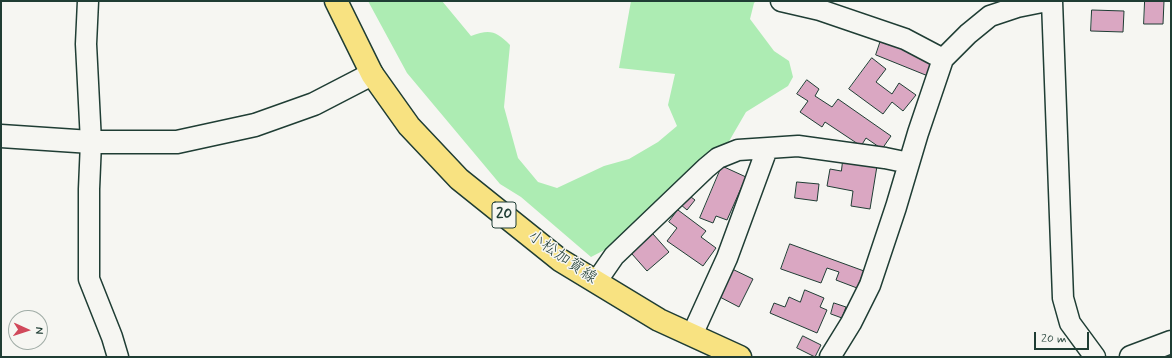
<!DOCTYPE html>
<meta charset="utf-8">
<style>
body{margin:0}
#map{position:relative;width:1172px;height:358px;overflow:hidden;background:#f6f6f2;font-family:Mynerve,sans-serif}
canvas{display:block}
.frame{position:absolute;inset:0;border:2px solid #1f3d34;pointer-events:none}
.north{position:absolute;left:8px;top:310px;width:40px;height:40px;box-sizing:border-box;background:#f6f6f2;border:1px solid #a0aca6;border-radius:50%;rotate:93deg;font-size:11px;font-weight:700;line-height:16px;text-align:center;color:#1f3d34}
.north::after{content:'';display:block;margin:auto;width:14px;height:18px;background:#d1495b;clip-path:polygon(50% 0,100% 100%,50% 72%,0 100%)}
.scale{position:absolute;left:1034px;top:332px;width:55px;height:18px;box-sizing:border-box;border:2px solid #1f3d34;border-top:0;padding-left:5px;font-size:12px;line-height:14px;white-space:nowrap;color:#1f3d34;-webkit-text-stroke:3px #f6f6f2;paint-order:stroke}
</style>
<div id="map">
<canvas width="1172" height="358"></canvas>
<div class="frame"></div>
<div class="north">N</div>
<div class="scale">20 m</div>
</div>
<script>
const ctx = document.querySelector('canvas').getContext('2d');
ctx.lineJoin = 'round';
function paint(path, color) { ctx.fillStyle = color; ctx.fill(path, 'evenodd'); }
function stroke(path, color, width, dash) { ctx.strokeStyle = color; ctx.lineWidth = width; ctx.lineCap = dash ? 'butt' : 'round'; ctx.setLineDash(dash || []); ctx.stroke(path); }
function drawText(font, color, halo, rows, align = 'center') {
  ctx.font = font + ' Mynerve,"Klee One",sans-serif'; ctx.lineWidth = 3; ctx.setLineDash([]); ctx.textBaseline = 'middle'; ctx.strokeStyle = halo; ctx.fillStyle = color; for (const [text, x, y, turn = 0] of rows) {
    ctx.save(); ctx.translate(x, y); ctx.rotate((+turn || 0) * Math.PI / 180); ctx.textAlign = isNaN(turn) ? turn : align; if (halo) ctx.strokeText(text, 0, 0); ctx.fillText(text, 0, 0); ctx.restore();
  }
}
const green = new Path2D(`
 M368,1H442L471,36C490,29 496,31 510,45L504,107L518,158L538,182L557,188L604,166L629,159L658,142L677,126L668,105L675,74L619,68L631,1H756L754,3L750,19L774,51L789,61L793,77L788,86L746,112L728,143L616,244L591,257L521,197L500,184L407,73Z`);
const building = new Path2D(`
 M1145,1H1164L1163,24H1144Z
 M1092,10L1124,11L1123,32L1091,31Z
 M881,40L934,60L928,76L876,55Z
 M872,58L886,69L876,82L892,94L899,83L916,95L903,111L892,102L883,114L849,89Z
 M807,80L819,89L815,96L832,107L838,99L891,136L882,149L866,138L861,146L825,122L822,127L800,112L808,101L797,94Z
 M843,161L877,166L870,209L851,206L853,191L827,186L830,169L841,171Z
 M722,166L746,177L727,220L716,216L713,223L700,218Z
 M797,182L819,184L817,201L795,198Z
 M687,194L695,200L687,210L680,204Z
 M678,210L706,231L701,237L716,248L703,266L667,241L677,228L669,222Z
 M653,234L669,252L647,271L632,254Z
 M790,244L864,271L857,288L836,280L839,272L827,268L821,283L781,269Z
 M730,268L753,279L739,307L716,295Z
 M805,290L824,298L820,307L827,310L817,333L770,313L774,303L785,307L789,297L800,302Z
 M834,303L846,307L842,318L831,314Z
 M803,336L821,345L815,357L797,348Z`);
const minor = new Path2D(`
 M88,1L86,44L91,142L89,189V279L112,337L118,357
 M781,1L820,10L905,39L943,59
 M1052,1L1063,298L1070,323L1095,357
 M596,282L614,256L706,168L718,158L738,150L798,146L885,158L909,163
 M692,335L727,258L767,149
 M830,357L851,323L870,285L896,207L918,133L943,59L968,34L990,16L1017,7L1047,1`);
const tertiary = new Path2D(`
 M1,136L91,142H177L255,125L314,104L372,74
 M1131,357L1171,342`);
const primary = new Path2D(`
 M336,1L372,74L409,126L459,179L560,260L659,320L740,357`);
const shields = [
 [504,215,24]
];
const shieldNames = [
 ["20",504,215]
];
const streetNames = [
 ["小松加賀線",562,258,35]
];
paint(green, '#adecb3');
paint(building, '#daa7c2');
stroke(building, '#1f3d34', 1);
stroke(minor, '#1f3d34', 23);
stroke(tertiary, '#1f3d34', 25);
stroke(primary, '#1f3d34', 25);
stroke(minor, '#f6f6f2', 20);
stroke(tertiary, '#f6f6f2', 22);
stroke(primary, '#f8e281', 22);
for (const [x, y, w] of shields) { const box = new Path2D(); box.roundRect(x - w / 2, y - 13, w, 26, 3); ctx.fillStyle = '#f6f6f2'; ctx.fill(box); stroke(box, '#1f3d34', 1); }
drawText('bold 15px', '#1f3d34', null, shieldNames);
drawText('16px', '#1f3d34', '#f6f6f2', streetNames);
</script>
